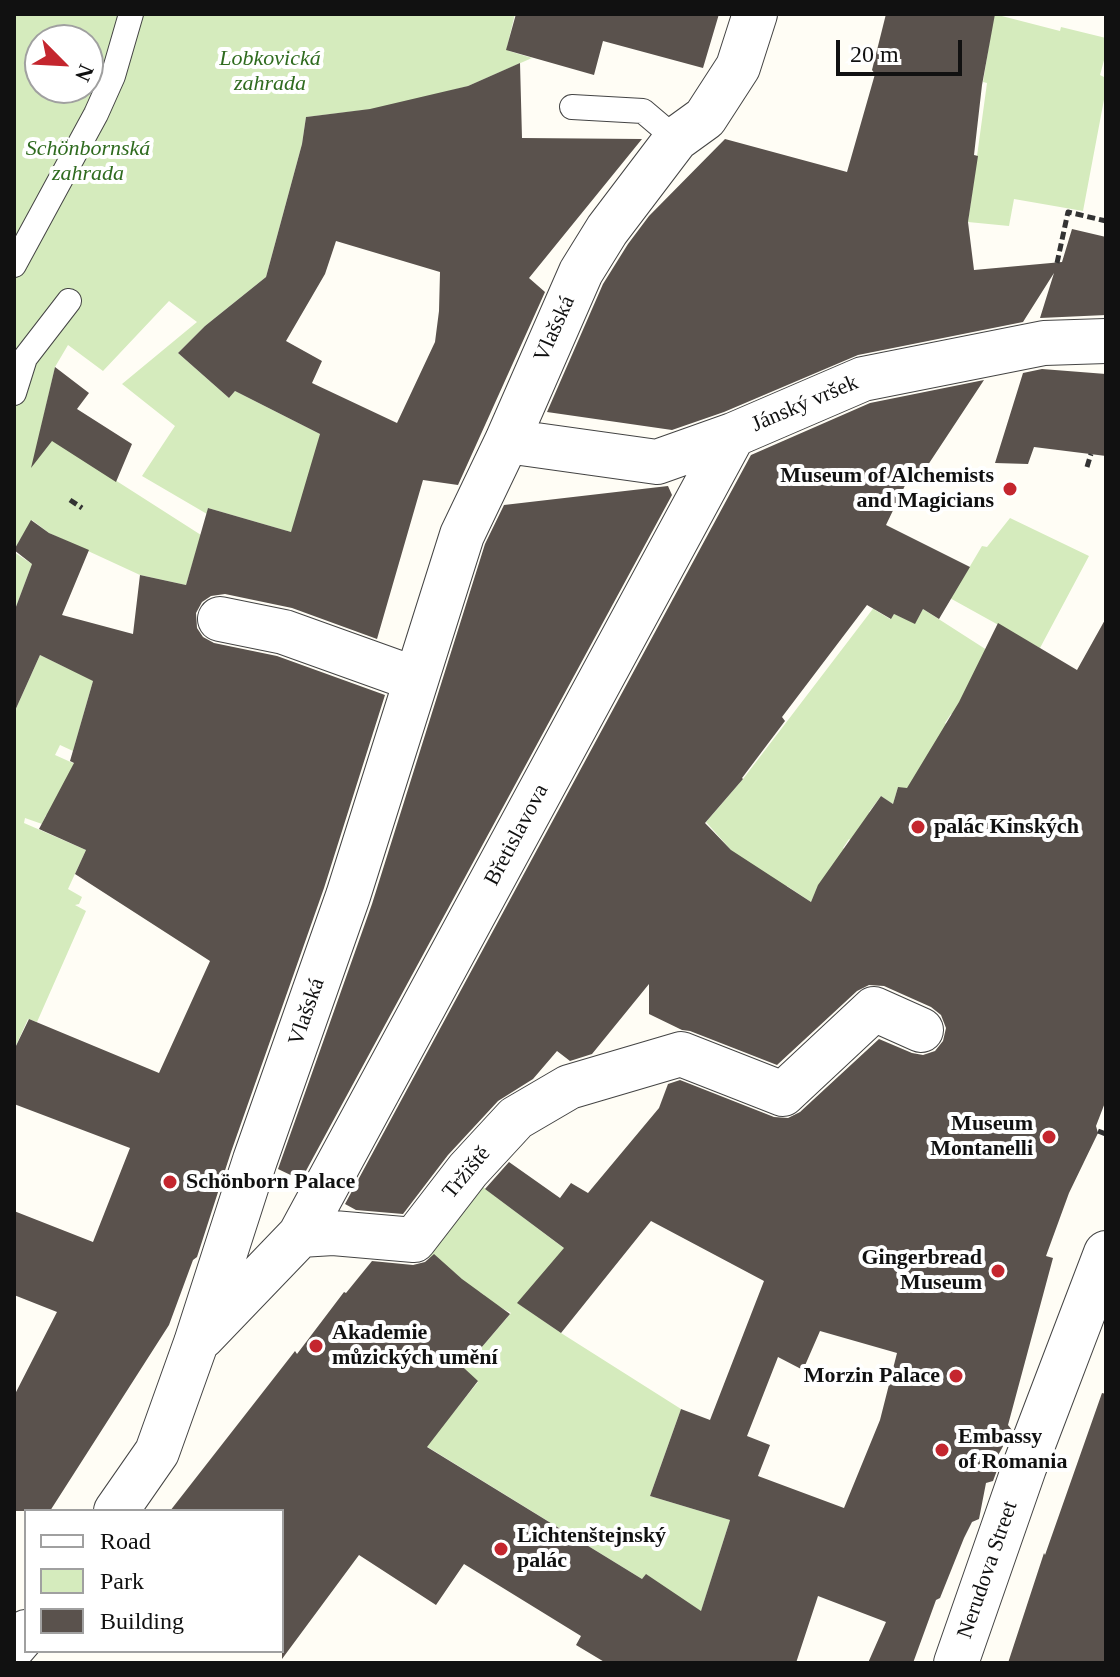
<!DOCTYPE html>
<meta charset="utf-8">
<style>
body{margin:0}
#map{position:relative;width:1120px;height:1677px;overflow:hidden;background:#fffdf5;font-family:"Times New Roman",serif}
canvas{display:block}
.frame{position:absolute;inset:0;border:16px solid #111;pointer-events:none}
.legend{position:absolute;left:24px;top:1509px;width:260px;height:144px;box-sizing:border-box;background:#fff;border:2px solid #a0a0a0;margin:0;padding:10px 14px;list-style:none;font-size:24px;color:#111}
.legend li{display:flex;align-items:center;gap:16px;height:40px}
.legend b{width:40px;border:2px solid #a0a0a0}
.north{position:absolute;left:24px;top:24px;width:80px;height:80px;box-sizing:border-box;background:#fff;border:2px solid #a0a0a0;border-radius:50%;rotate:114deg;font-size:22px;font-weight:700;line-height:32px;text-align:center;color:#111}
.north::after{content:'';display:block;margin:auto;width:28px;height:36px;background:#c4262e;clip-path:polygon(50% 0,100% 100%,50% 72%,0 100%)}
.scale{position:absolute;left:836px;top:40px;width:126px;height:36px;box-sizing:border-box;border:4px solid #111;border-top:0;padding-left:10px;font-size:24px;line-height:28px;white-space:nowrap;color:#111;-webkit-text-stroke:6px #fff;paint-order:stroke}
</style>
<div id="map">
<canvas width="1120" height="1677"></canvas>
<div class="frame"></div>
<ul class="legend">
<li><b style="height:10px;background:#fff"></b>Road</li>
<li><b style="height:22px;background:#d5ebbd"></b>Park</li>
<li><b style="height:22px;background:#5a524d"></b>Building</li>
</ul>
<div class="north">N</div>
<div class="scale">20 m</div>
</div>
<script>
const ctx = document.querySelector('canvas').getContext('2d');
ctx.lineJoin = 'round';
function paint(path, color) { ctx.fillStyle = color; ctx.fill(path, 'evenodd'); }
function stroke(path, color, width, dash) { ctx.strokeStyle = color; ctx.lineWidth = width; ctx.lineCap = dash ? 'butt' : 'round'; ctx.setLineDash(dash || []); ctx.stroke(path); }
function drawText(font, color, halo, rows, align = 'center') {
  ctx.font = font + ' "Times New Roman",serif'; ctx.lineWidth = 8; ctx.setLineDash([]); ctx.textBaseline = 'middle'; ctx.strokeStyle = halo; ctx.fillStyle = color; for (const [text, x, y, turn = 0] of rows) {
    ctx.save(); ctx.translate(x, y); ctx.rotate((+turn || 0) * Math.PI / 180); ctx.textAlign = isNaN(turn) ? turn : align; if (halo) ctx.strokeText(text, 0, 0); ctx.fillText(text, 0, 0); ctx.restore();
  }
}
const green = new Path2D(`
 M14,14H515L507,47L509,51L532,58L468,86L390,107L306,117L302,144L266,277L205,326L178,353L229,398L235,391L320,434L301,535L208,508L207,514L142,476L175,426L122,384L197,322L169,301L103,371L68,345L55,367L40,432L201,535L186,585L140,575L49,533L32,520L14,550ZM40,40H88V88H40Z
 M994,14L1060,31L1061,27L1106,38V53L1100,75L1106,78V89L1083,211L1014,199L1009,226L968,222L987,83L983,82Z
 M1010,518L1089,556L1040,648L948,597L963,578L982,546L987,547Z
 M14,552L32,564L14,612Z
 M888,589L875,610L890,619L894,614L915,623L923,609L990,652L959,719L951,714L945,723L953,730L918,771L913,797L898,787L893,804L881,796L869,812L872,815L852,841L849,839L843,848L852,855L815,893L811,902L787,886L680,1029L653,1012L676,977L731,850L706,822L743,779Z
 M40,655L67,668L95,674L73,751L60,745L55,755L162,803L46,815L42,824L25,818L24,823L86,850L68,889L82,897L79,904L75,905L86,911L37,1022L28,1019L14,1050V713Z
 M471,1178L569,1252L518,1303L561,1333L681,1409L650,1496L730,1520L698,1621L646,1575L642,1579L426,1446L478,1382L464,1368L511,1313L483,1298L484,1295L480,1292L478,1294L454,1272L423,1254Z`);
const building = new Path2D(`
 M516,14H719L703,68L603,41L594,75L506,50Z
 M886,14H995L982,85L974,155L978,156L968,222L974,270L1062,262L1072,229L1106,237V315L1040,318L1054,273L1023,322L858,355L724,412L672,430L547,412L603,284L628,244L649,216L725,139L847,172L875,74L872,70Z
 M520,63L522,138L642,139L529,278L545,292L458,485L423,480L377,639L292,608L225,594L211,596L202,602L196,613L197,628L203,637L214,643L277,656L385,695L324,888L231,1152L197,1257L193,1260L169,1325L50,1511H14V1396L57,1312L14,1295V1211L93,1242L130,1148L14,1104V1050L29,1019L159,1073L210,961L75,874L86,850L39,829L74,763L70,761L93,681L40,655L14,713V612L32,564L14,550L31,520L49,533L89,550L62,615L133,634L140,575L186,585L208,508L291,532L320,434L235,391L229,398L178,353L205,326L266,277L302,144L306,117L370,109L468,86ZM336,241L440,272L439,311L435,342L397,423L312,383L322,361L286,341L325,274Z
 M55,367L89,393L77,409L132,444L116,482L52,441L31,468Z
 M1042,369L1106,374V456L1034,447L1028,464L995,463L1023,373Z
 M984,380L920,477L911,473L886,525L970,567L939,619L923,609L915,624L894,614L891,619L867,605L782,717L785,721L742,778L743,779L705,823L731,850L811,902L818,885L881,796L893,804L898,787L907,788L959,702L998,623L1077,670L1106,618V1100L1096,1126L1098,1133L1069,1193L1046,1256L1053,1258L1008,1425L1012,1430L996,1459L999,1465L993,1481L986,1483L979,1519L972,1522L964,1538L940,1598L936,1600L913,1663H868L886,1622L818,1596L796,1663H606L576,1645L581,1636L464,1564L436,1605L359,1555L282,1659V1511H170L295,1351L297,1354L344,1292L346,1293L372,1261L413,1265L425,1262L434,1254L462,1279L510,1314L464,1368L478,1381L427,1447L642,1579L646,1574L701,1611L730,1520L650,1496L681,1409L710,1420L764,1281L651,1221L561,1333L517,1303L564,1248L485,1189L509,1162L560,1198L571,1183L588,1193L659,1108L668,1084L680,1080L774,1117L788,1118L800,1112L879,1039L912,1053L923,1055L935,1051L943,1041L946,1028L941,1015L931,1007L884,986L869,985L857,991L777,1065L690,1031L682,1030L649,1014V984L592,1054L570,1061L557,1051L533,1079L498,1101L448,1155L403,1214L356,1210L345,1204L751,455L870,403ZM820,1331L897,1353L880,1420L844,1508L758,1476L770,1445L747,1436L778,1357L803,1370Z
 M668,486L672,495L301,1180L278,1169L372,904L485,544L504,505Z
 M1102,1393L1106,1394V1663H1008L1044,1553L1045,1555Z`);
const path = new Path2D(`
 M1057,263L1068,212L1106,221
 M1087,467L1091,454
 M70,500L82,508
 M1098,1131L1106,1134`);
const lane = new Path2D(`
 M572,107L643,111L676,139
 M14,265L96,114L113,76L131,14
 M14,393L25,358L69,301`);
const street = new Path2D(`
 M507,441L657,462L733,435L863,379L1044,343L1106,341
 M220,619L284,632L415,679
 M300,1235L733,435
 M202,1337L300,1235L333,1233L414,1240L468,1170L516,1118L569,1087L681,1054L783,1094L874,1009L921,1030
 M116,1511L157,1452L196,1343L255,1160L348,896L462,535L507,441L581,272L607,230L676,139L705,118L738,67L755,14
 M14,1646L26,1632
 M956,1663L1024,1468L1106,1253`);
const markers = [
 [1010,489,8,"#c4262e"],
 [918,827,8,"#c4262e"],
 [1049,1137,8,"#c4262e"],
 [170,1182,8,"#c4262e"],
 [998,1271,8,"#c4262e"],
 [316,1346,8,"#c4262e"],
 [956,1376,8,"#c4262e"],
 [942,1450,8,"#c4262e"],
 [501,1549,8,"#c4262e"]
];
const parkNames = [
 ["Lobkovická",270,59],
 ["zahrada",270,84],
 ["Schönbornská",88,149],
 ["zahrada",88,174]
];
const streetNames = [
 ["Vlašská",555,329,-66],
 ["Jánský vršek",805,404,-23],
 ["Břetislavova",517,835,-62],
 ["Vlašská",307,1012,-71],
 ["Tržiště",467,1173,-50],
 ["Nerudova Street",988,1570,-71]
];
const poiNames = [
 ["Museum of Alchemists",994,476,"right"],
 ["and Magicians",994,501,"right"],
 ["palác Kinských",934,827],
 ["Museum",1033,1124,"right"],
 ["Montanelli",1033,1149,"right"],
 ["Schönborn Palace",186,1182],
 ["Gingerbread",982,1258,"right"],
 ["Museum",982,1283,"right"],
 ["Akademie",332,1333],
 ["můzických umění",332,1358],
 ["Morzin Palace",940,1376,"right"],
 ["Embassy",958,1437],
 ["of Romania",958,1462],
 ["Lichtenštejnský",517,1536],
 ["palác",517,1561]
];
paint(green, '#d5ebbd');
paint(building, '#5a524d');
stroke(lane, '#444', 26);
stroke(street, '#444', 46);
stroke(path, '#333', 5, [8, 4]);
stroke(lane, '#fff', 24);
stroke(street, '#fff', 44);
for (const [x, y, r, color] of markers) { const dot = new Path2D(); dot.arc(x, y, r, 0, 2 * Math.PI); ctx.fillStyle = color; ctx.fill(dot); stroke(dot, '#fff', 3); }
drawText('italic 22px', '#2f6b1f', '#fff', parkNames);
drawText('22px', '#111', '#fff', streetNames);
drawText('bold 22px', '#111', '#fff', poiNames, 'left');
</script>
